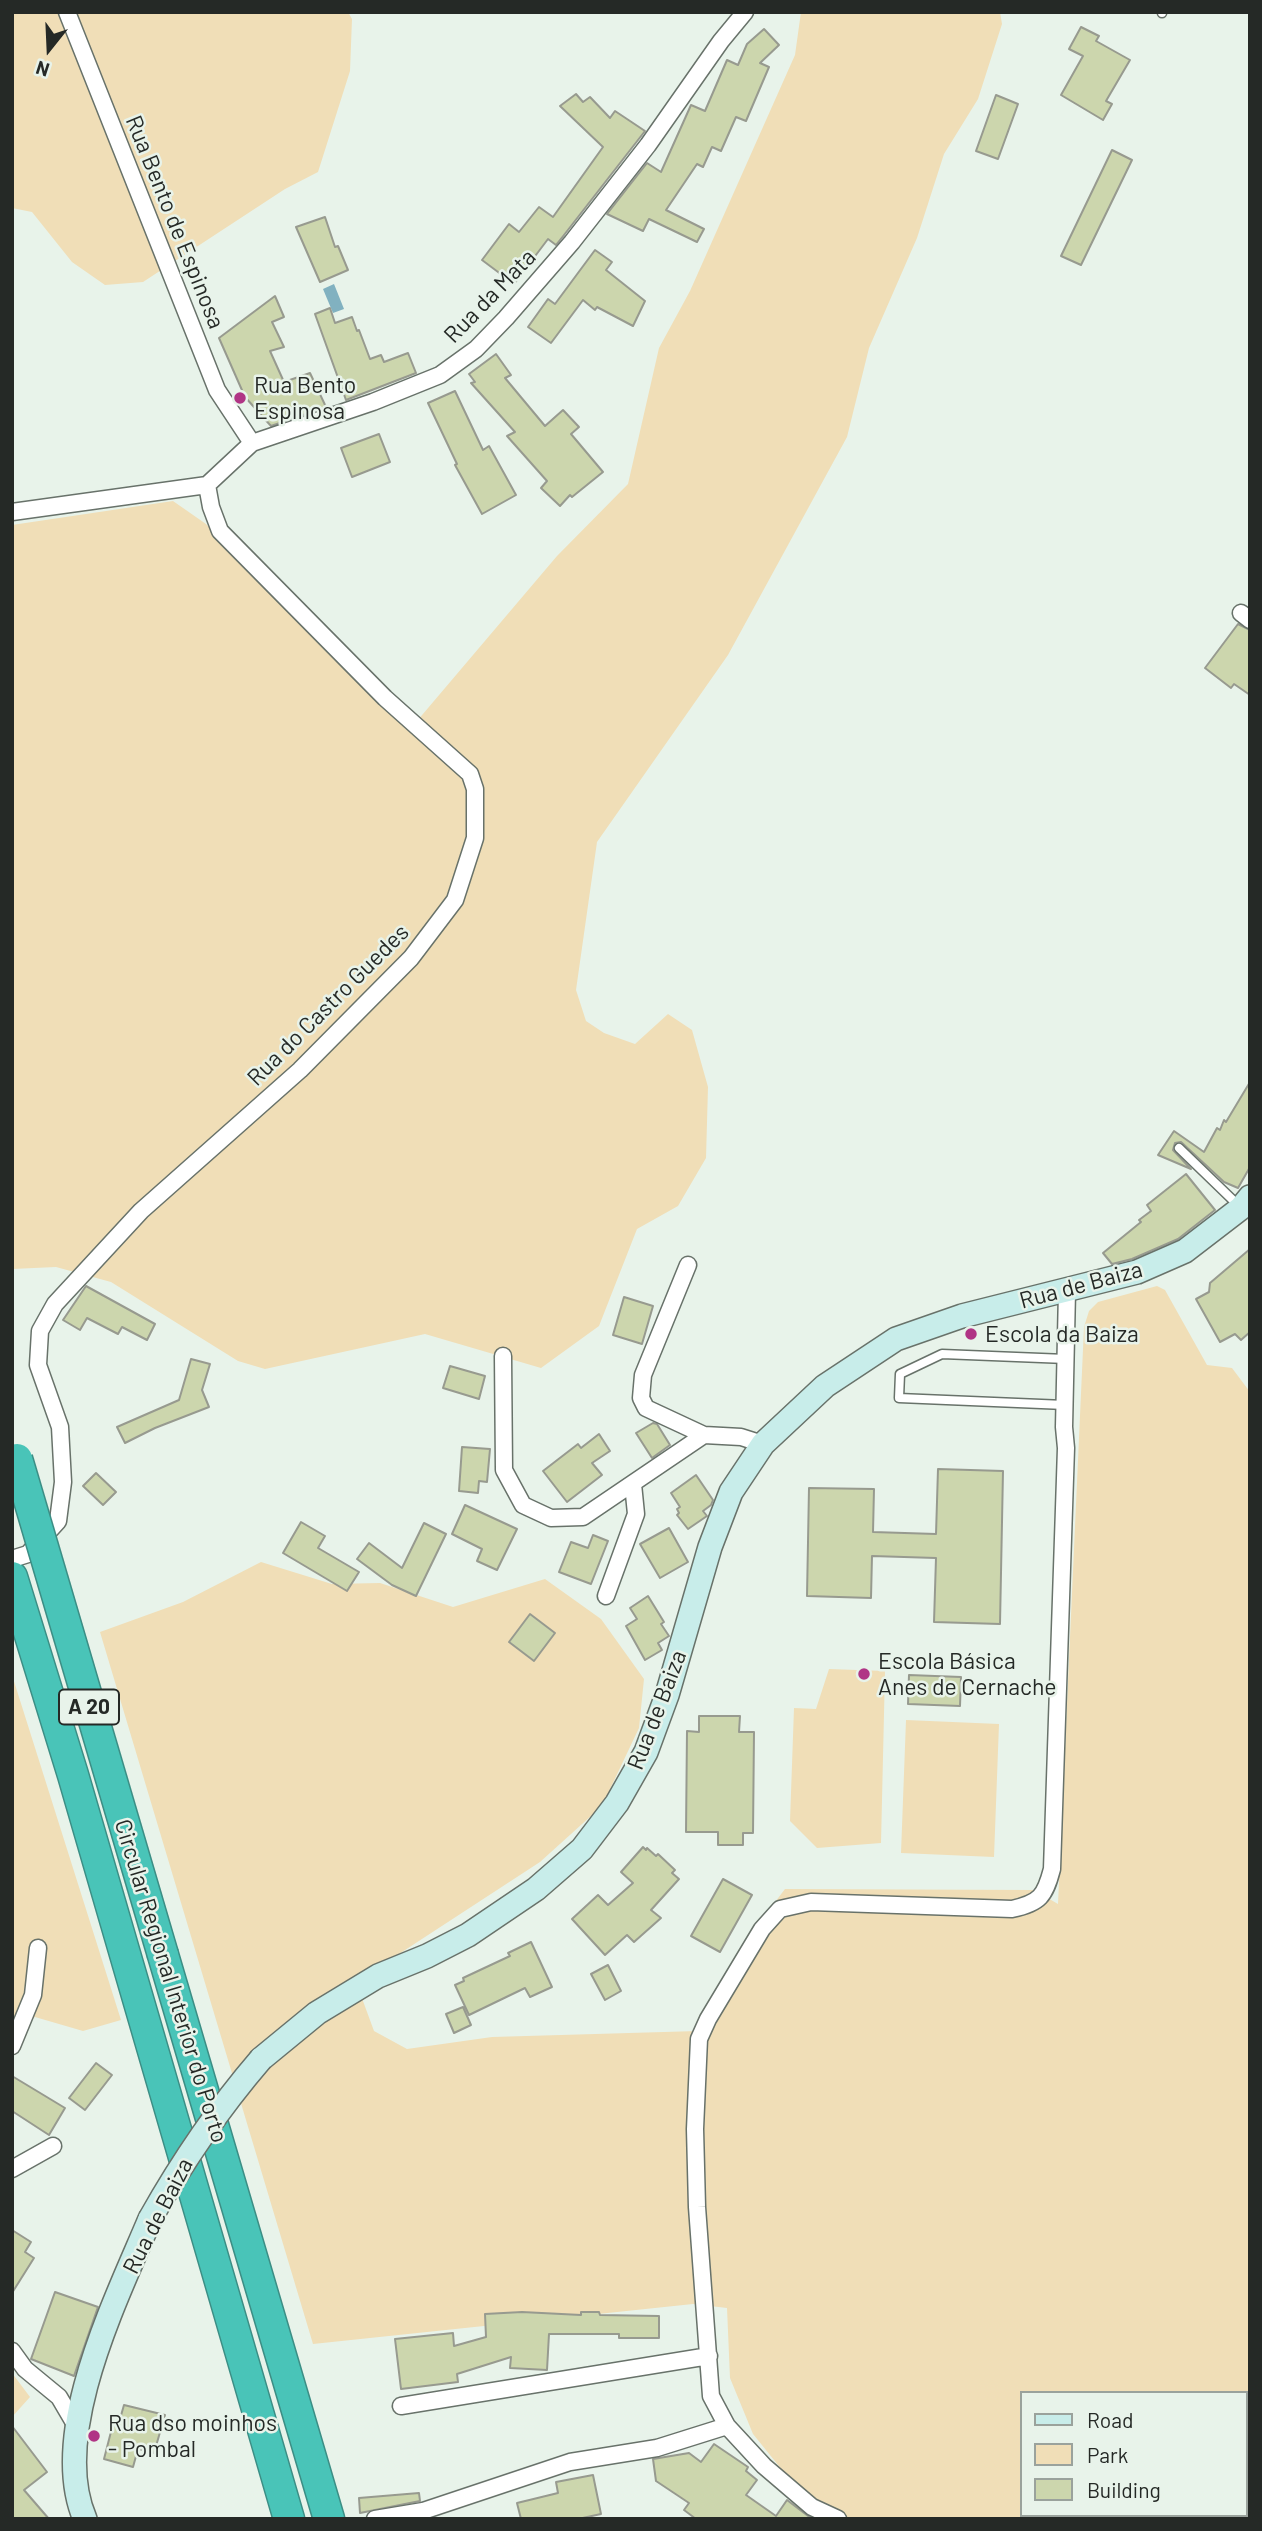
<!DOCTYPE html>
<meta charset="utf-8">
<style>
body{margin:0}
#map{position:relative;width:1262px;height:2531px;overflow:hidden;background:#e8f3ea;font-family:Barlow,sans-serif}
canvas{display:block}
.frame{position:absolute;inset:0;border:14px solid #252926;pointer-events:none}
.legend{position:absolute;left:1020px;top:2391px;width:228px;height:126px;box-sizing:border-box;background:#e8f3ea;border:2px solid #9aa29c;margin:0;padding:9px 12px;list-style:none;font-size:21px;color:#252926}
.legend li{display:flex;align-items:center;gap:14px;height:35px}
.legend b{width:35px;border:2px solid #9aa29c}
.north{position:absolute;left:14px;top:14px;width:70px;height:70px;-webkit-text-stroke:5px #e8f3ea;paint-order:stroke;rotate:198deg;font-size:19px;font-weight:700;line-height:28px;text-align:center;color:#252926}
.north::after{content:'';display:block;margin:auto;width:24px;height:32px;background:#252926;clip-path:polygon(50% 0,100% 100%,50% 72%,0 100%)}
</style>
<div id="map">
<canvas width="1262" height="2531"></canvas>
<div class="frame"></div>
<ul class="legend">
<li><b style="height:9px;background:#c8edea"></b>Road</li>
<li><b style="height:19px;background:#f0deb7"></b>Park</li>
<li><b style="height:19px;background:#ccd6ad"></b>Building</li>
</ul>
<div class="north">N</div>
</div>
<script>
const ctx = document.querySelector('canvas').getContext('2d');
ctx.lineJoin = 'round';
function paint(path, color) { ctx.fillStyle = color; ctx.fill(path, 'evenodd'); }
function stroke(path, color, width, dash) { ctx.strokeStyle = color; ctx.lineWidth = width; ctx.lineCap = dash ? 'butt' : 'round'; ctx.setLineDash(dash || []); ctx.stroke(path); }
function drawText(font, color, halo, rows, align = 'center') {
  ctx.font = font + ' Barlow,sans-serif'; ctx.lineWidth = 5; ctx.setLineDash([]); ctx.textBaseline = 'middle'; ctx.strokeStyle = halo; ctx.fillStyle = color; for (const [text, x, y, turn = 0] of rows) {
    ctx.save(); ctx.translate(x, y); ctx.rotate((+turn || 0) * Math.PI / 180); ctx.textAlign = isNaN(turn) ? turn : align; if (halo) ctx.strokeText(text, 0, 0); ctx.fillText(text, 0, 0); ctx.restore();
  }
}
const green = new Path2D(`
 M12,12H348L352,19L350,71L318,172L285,189L143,282L105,285L72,262L32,212L12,208Z
 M801,12H1000L1002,24L978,99L944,154L917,238L869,348L847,437L728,655L597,842L576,990L586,1021L604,1033L635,1044L668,1014L692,1030L708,1087L706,1158L678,1206L637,1229L599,1326L541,1368L425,1334L265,1369L238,1361L111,1282L56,1267L12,1269V525L173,501L206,524L390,714L417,721L557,556L628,484L659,348L690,291L795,55Z
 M1157,1286L1165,1290L1207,1365L1232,1368L1250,1392V2519H815L812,2507L753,2434L730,2378L727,2308L693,2304L313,2344L100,1632L183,1602L261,1562L332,1584L380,1583L453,1607L545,1579L601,1619L644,1679L639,1728L602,1806L540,1862L356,1982L374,2031L407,2049L492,2037L698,2031L772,1906L785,1889L1034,1890L1058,1904L1084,1327L1089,1311L1098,1302ZM1022,2393H1246V2515H1022Z
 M829,1669L885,1671L881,1843L817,1848L790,1821L794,1708L816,1709Z
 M12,1675L121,2020L83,2031L35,2017L12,2034Z
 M906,1720L999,1724L994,1857L901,1853Z
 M12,2373L30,2397L12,2417Z`);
const water = new Path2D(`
 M334,284L344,309L333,313L323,289Z`);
const building = new Path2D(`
 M1081,27L1099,36L1096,41L1130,60L1106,101L1112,104L1103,120L1061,95L1083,56L1069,49Z
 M764,29L779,45L760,63L769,67L746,121L736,117L721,151L712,147L703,167L697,164L666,210L704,229L697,242L649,219L643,231L607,214L647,163L661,172L691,105L705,111L727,60L738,65L747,44Z
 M576,94L583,102L590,97L610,118L615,111L645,131L564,235L556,245L548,239L514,284L482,260L509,224L519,232L539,207L553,217L603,147L560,106Z
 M996,95L1018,104L998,159L976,151Z
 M1112,150L1132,160L1081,265L1061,256Z
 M325,217L335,247L338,246L348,270L320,282L296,227Z
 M595,250L612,262L606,270L645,301L633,326L597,307L595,310L583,300L551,343L528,327L548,299L555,304Z
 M275,296L284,317L272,322L284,347L270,351L284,382L310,373L326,407L271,426L245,397L219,338Z
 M330,308L335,323L352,317L357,331L359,330L370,359L381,355L384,362L408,353L416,373L346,400L315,314Z
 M496,354L511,375L505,378L545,426L563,410L579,427L571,434L603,472L572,497L570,495L560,506L541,488L547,481L507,436L515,432L471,383L475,382L469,374Z
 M455,391L483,450L489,446L516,495L482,514L455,465L457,464L428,403Z
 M379,434L390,462L352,477L341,448Z
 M1238,624L1250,630V695L1234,684L1231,688L1205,668Z
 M1250,1082V1167L1238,1188L1224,1182L1181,1142L1175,1143L1173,1150L1191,1169L1158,1155L1174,1131L1204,1152L1217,1128L1220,1130L1224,1120L1226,1122Z
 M1186,1174L1215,1210L1178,1239L1132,1259L1112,1264L1103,1253L1141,1222L1139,1220L1151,1211L1147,1205Z
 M1250,1249V1332L1241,1340L1235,1334L1220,1342L1196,1299L1209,1292L1210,1283Z
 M86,1286L155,1324L147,1340L122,1327L118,1334L87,1318L80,1330L63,1320Z
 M624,1297L653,1306L642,1344L613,1335Z
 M191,1359L210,1364L202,1390L209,1407L155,1428L125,1443L117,1427L179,1400Z
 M450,1366L485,1376L479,1399L443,1388Z
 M653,1423L657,1424L670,1445L652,1458L636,1433Z
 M599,1434L610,1451L592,1463L602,1475L567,1502L543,1471L578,1444L581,1448Z
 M462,1447L490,1449L487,1482L479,1481L478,1493L459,1491Z
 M938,1469L1003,1471L1000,1624L934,1622L936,1558L872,1556L871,1598L807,1596L809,1488L874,1489L873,1532L936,1534Z
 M96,1473L116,1492L103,1505L83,1486Z
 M696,1475L713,1500L711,1505L703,1511L707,1516L688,1529L677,1515L679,1513L677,1509L680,1507L671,1493Z
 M465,1505L517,1529L497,1570L477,1561L482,1549L452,1534Z
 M301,1522L325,1536L318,1548L359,1572L347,1591L283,1553Z
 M424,1523L446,1534L416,1596L392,1585L357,1559L369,1543L402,1568Z
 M669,1528L688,1562L660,1578L640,1544Z
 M593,1535L608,1541L591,1584L559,1572L571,1542L588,1548Z
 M648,1596L664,1622L661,1624L669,1636L658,1643L662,1650L645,1660L626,1626L637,1619L630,1608Z
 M530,1614L555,1633L534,1661L509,1642Z
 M909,1675L961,1677L960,1706L908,1704Z
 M699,1716H740L739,1732H754L753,1833H743V1845H718V1832H686L687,1731L699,1732Z
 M643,1847L646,1850L647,1848L656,1856L658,1854L675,1870L672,1873L679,1879L651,1910L661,1918L634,1942L627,1935L605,1955L572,1919L598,1895L608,1905L633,1883L621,1872Z
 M723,1879L752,1895L720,1952L691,1936Z
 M531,1942L552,1987L530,1997L525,1988L469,2015L455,1985L464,1981L463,1978L510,1956L508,1953Z
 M608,1965L621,1991L605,2000L591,1974Z
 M463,2007L471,2025L454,2033L446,2014Z
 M96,2063L112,2075L85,2110L69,2098Z
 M12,2076L65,2108L49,2135L12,2111Z
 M12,2230L31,2242L25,2252L34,2258L12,2293Z
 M55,2292L98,2307L74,2376L31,2359Z
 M522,2312L581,2315V2312H599L600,2315L659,2316V2338H619V2334H549L547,2370L510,2368L511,2357L457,2374L458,2382L401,2389L395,2339L453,2333L454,2346L486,2337L485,2314Z
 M124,2405L165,2415L154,2453L138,2449L133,2467L104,2459L113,2424L118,2426Z
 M12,2426L47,2472L24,2490L49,2519H12Z
 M714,2444L748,2467L746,2471L757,2480L746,2495L776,2516L787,2500L812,2519H696L684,2510L689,2503L656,2481L653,2459L689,2453L701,2462Z
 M593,2475L601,2514L578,2519H521L517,2503L558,2493L556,2482Z
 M419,2493L420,2501L360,2513L359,2498Z`);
const lane = new Path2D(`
 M1162,12V13
 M1179,1148L1239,1206
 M1065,1405L899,1398L900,1374L942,1354L1066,1359`);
const street = new Path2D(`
 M67,12L217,390L252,443
 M12,512L207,485L252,443L373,402L440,375L476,349L506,318L572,242L648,145L721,41L745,12
 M1241,613L1250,620
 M688,1265L643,1375L641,1398L646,1408L704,1435
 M503,1356L504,1470L523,1505L551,1518L583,1517L704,1435L741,1437L763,1444
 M12,1559L28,1554L58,1521L63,1482L60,1427L38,1365L40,1331L55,1304L141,1211L300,1070L411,958L455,900L475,838V789L470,774L385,698L220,531L211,507L207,485
 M606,1596L636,1514L633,1484
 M12,2046L33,1995L38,1948
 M12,2169L53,2146
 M12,2351L25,2369L59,2397L76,2426
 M401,2406L709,2356
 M375,2519L423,2511L570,2462L657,2448L727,2426
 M838,2519L812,2507L764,2466L727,2426L711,2396L697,2207L695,2129L699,2039L708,2019L762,1929L780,1909L811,1902L1012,1909C1040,1903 1045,1896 1052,1869L1066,1448L1064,1427L1067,1291`);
const secondary = new Path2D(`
 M261,2059L317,2013L378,1976L427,1956L468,1935L536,1889L582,1849L617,1803L646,1752L667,1695L710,1547L731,1492L763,1444L825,1386L896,1339L962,1316L1137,1272L1185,1251L1241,1208L1250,1197
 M85,2519C48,2434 117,2298 150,2219`);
const highway = new Path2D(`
 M12,1577L73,1775L289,2519
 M163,1955L329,2519`);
const secondaryBridge = new Path2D(`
 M150,2219C182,2162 218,2109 261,2059`);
const highwayBridge = new Path2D(`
 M17,1459L163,1955`);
const markers = [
 [240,398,7,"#b03485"],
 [971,1334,7,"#b03485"],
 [864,1674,7,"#b03485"],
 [94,2436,7,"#b03485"]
];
const shields = [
 [89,1707,60]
];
const shieldNames = [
 ["A 20",89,1707]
];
const streetNames = [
 ["Rua Bento de Espinosa",175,222,68],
 ["Rua da Mata",490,296,-46],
 ["Rua do Castro Guedes",328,1005,-45],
 ["Rua de Baiza",1081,1285,-15],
 ["Rua de Baiza",657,1710,-69],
 ["Circular Regional Interior do Porto",171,1981,73],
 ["Rua de Baiza",158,2216,-63]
];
const poiNames = [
 ["Rua Bento",254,385],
 ["Espinosa",254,411],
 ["Escola da Baiza",985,1334],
 ["Escola Básica",878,1661],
 ["Anes de Cernache",878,1687],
 ["Rua dso moinhos",108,2423],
 ["- Pombal",108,2449]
];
paint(green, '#f0deb7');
paint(water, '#81b1c0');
paint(building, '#ccd6ad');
stroke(building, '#979a8f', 2);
stroke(lane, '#68726a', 11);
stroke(street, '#68726a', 19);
stroke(secondary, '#68726a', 26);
stroke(highway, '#3c8e85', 33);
stroke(lane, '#fff', 8);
stroke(street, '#fff', 16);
stroke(secondary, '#c8edea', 23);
stroke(highway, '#49c4b8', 30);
stroke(secondaryBridge, '#68726a', 26, []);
stroke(highwayBridge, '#3c8e85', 33, []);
stroke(secondaryBridge, '#c8edea', 23);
stroke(highwayBridge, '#49c4b8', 30);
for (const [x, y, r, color] of markers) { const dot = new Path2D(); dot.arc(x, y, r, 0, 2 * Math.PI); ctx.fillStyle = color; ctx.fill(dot); stroke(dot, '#e8f3ea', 2.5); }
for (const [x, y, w] of shields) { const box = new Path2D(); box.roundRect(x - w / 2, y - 17.5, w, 35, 5); ctx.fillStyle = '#e8f3ea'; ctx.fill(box); stroke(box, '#252926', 2); }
drawText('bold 21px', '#252926', null, shieldNames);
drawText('23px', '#252926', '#e8f3ea', streetNames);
drawText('23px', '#252926', '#e8f3ea', poiNames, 'left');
</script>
